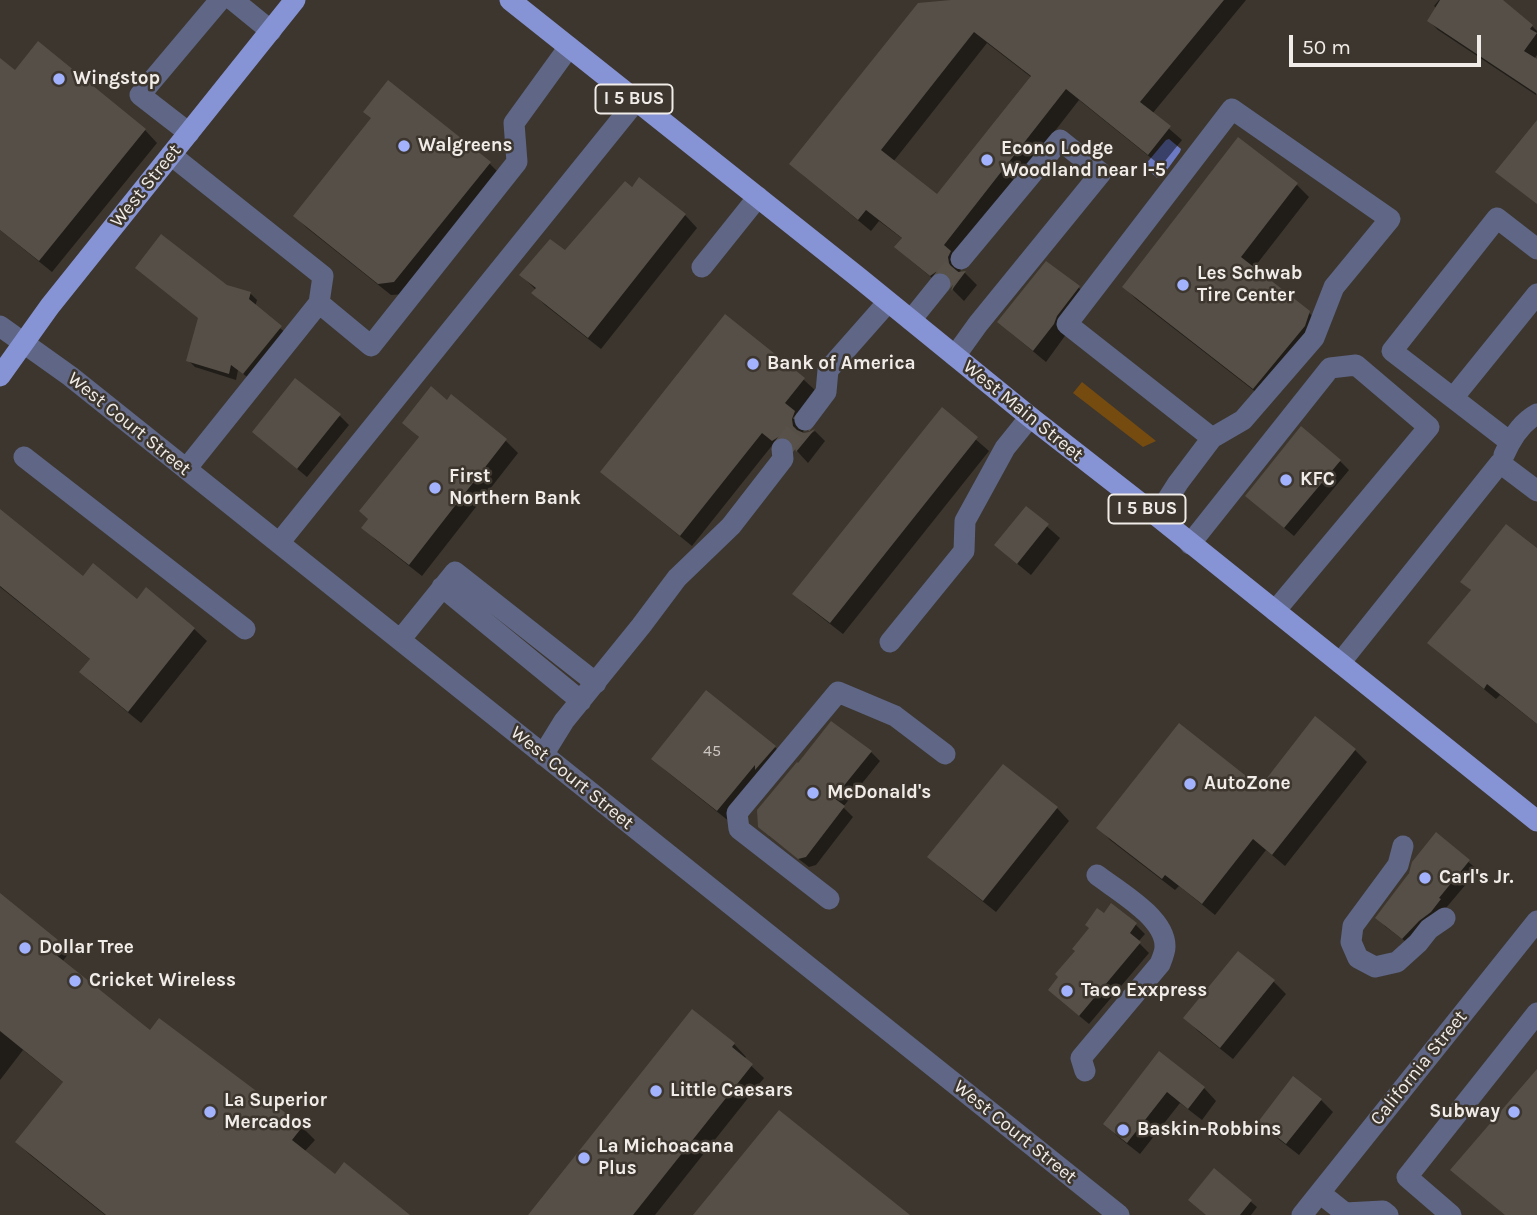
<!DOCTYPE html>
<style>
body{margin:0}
#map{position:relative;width:1537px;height:1215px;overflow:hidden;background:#3c362e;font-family:Karla,sans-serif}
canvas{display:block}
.scale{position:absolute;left:1289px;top:35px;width:192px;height:32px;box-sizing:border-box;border:4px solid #f1ece8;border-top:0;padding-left:9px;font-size:21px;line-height:24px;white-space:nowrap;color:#f1ece8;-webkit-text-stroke:5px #3c362e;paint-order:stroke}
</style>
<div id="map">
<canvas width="1537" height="1215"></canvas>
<div class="scale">50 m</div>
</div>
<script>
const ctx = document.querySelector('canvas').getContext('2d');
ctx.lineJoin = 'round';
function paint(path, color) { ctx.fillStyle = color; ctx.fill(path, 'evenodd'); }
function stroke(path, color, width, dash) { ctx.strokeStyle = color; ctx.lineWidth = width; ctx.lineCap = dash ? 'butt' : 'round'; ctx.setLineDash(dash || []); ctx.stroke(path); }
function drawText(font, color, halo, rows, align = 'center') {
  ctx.font = font + ' Karla,sans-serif'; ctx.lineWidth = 5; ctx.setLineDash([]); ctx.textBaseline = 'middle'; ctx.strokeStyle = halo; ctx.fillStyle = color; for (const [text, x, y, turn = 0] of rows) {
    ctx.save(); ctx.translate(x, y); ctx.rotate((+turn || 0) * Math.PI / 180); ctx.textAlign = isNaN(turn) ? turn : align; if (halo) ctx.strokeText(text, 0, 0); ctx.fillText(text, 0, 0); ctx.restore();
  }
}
const green = new Path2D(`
 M1082,382L1156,441L1143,447L1073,393Z`);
const water = new Path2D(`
 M1169,139L1181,149L1180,152L1161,178H1157L1147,169L1145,165L1166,140Z`);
const shadow = new Path2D(`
 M953,0H1246L1152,114L1182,140L1161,166L1079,100L956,258L962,264L960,273H965L977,285L964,301L953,290L954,283H949L943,287L909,259L896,247L903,239L879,221L871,231L804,176L792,164ZM987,43L1031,77L937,196L893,162Z
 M1439,0H1500L1532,26L1537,31V55L1534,59L1537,61L1536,95L1438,30L1429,21L1437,9L1434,6Z
 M0,60L15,72L145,130L157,143L52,272L0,230Z
 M388,82L490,164L502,176L406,294L391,295L307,228L295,216L373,119Z
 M639,180L685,215L697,228L601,349L545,305L533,293L536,290L521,275L565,253Z
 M1297,185L1309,197L1253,269L1309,313L1322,325L1266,400L1136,299L1124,287Z
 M226,286L250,293L257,300L255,307L287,334L251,380L238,370L236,380L195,367L188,360Z
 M1078,287L1091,300L1046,362L1012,334L999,321Z
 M725,317L804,380L816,391L803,432L804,435L810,434L815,431L825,441L808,463L797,451L796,448L792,447L785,452L774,443L692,546L614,483Z
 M448,402L506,441L518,453L422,576L376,540L363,528L420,438L404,423Z
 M942,410L989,451L843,634L807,606L794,594Z
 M340,416L349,425L307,477L264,441Z
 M1340,461L1349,470L1294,536L1257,505Z
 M1026,508L1060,538L1031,575L1009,557Z
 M0,511L84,578L137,601L194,629L207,641L141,723L93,684L81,672L91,660L0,587Z
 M1537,551V724L1500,695L1496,699L1441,654L1429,643L1472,591L1462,581Z
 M775,747L787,759L730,822L666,771L653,758Z
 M1355,750L1367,762L1285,866L1266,850L1215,915L1179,886L1175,890L1110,840L1098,827L1260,789Z
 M871,752L880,761L843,807L853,817L816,865L809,867L769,836Z
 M1057,808L1069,821L996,912L942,869L930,857Z
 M1436,835L1478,870L1413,947L1386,927L1377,918Z
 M0,896L57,941L69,953L62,962L150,1032L159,1021L302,1127L315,1140L304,1152L335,1177L408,1215H105L29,1154L17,1142L64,1083L23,1050L0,1080Z
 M1104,915L1136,925L1145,934L1138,942L1149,953L1089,1024L1059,999Z
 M1238,953L1274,982L1286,994L1233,1059L1198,1031L1186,1018Z
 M734,1044L746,1057L744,1059L764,1078L655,1215H530Z
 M1160,1054L1204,1088L1216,1101L1202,1120L1180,1103L1140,1154L1117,1136L1105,1123Z
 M1321,1100L1333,1112L1299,1155L1272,1134L1260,1121Z
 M1214,1171L1257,1207L1251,1215H1208Z`);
const building = new Path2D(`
 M951,0H1224L1140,102L1171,126L1148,155L1066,89L944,245L951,251L948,257L949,263L952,269L958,272L966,271L951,291L953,285L952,280L948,273L941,271L936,272L930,276L894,247L902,238L866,210L858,220L789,164L918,3ZM974,32L1031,76L937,194L881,150Z
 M1440,0H1503L1533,25L1530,29L1537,33L1524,51L1537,59V94L1427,21Z
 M38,41L146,129L39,261L0,230V58L15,70Z
 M388,80L491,162L394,282L378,284L293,216L371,118L363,112Z
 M1537,120V204L1495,172Z
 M1238,137L1298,183L1241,257L1310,311L1305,326L1253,389L1122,287Z
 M639,177L686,214L588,338L531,293L536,288L519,275L550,239L565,250L625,181L632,187Z
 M161,234L227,285L251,292L249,299L282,326L243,374L231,365L229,374L186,361L198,318L135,268Z
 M1046,261L1080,286L1057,316L1054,324L1033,351L997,322Z
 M725,314L805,378L785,403L795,411L792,419L793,426L797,430L804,433L809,432L815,429L796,452L793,442L788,437L780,436L772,441L762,433L680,536L600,472Z
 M295,378L341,414L297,469L252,432Z
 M431,386L447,400L451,394L507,439L409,565L361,528L368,519L359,511L419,437L402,423Z
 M942,407L978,437L830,623L792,594Z
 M1301,426L1341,460L1284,528L1245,496Z
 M1026,506L1049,524L1017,564L994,545Z
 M0,509L83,576L93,563L137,599L146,587L195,628L128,712L79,672L90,659L0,586Z
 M1506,524L1537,548V724L1487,684L1484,689L1427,643L1471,590L1460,582Z
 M706,690L776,746L755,770V765L717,811L651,759Z
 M1315,716L1356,749L1272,855L1253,839L1202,904L1165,875L1162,879L1096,828L1179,723L1260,787Z
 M831,721L872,751L834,798L845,806L806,857L798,859L758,827L757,810L797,762L798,763Z
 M1003,764L1058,807L983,901L927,857Z
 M1436,832L1470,860L1439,898L1441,899L1431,912L1419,921L1402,939L1375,918L1409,873L1412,862Z
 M0,893L58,940L50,950L150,1030L159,1018L303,1126L292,1140L335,1174L344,1162L410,1215H106L15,1142L63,1082L0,1031Z
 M1111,903L1137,923L1130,933L1141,942L1079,1016L1048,990L1058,977L1055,974L1075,951L1072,949L1089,928L1085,925L1097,908L1104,913Z
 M1238,951L1275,980L1220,1048L1183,1018Z
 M692,1009L735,1043L732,1047L753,1064L633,1215H528Z
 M1159,1051L1205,1087L1188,1109L1167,1092L1127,1143L1103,1124Z
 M1537,1069V1215H1505L1450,1170Z
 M1293,1076L1322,1099L1286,1144L1258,1122Z
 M779,1110L910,1215H693Z
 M1214,1168L1252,1200L1240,1215H1206L1188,1200Z`);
const minorTunnel = new Path2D(`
 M940,284L961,259
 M782,449L805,420`);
const minor = new Path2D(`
 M233,0L271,31
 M189,133L140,95L220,0
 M171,155L323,276L319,303L186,469
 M702,267L758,197
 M319,303L371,346L517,162L514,123L569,47
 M911,320L940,284
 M0,326L70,376L1119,1215
 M955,356L978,324L1101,173L1060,140L961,259
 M1453,398L1537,294
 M805,420L826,392L828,370L888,302
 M1510,442L1392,351L1497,218L1537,249
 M1504,455C1511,439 1522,422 1537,414
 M24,457L245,629
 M1157,516L1178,483L1212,438L1243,420L1314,338L1334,287L1390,219L1232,109L1067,324L1212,438
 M279,543L636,101
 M1190,544L1330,368L1356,365L1429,427L1275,611
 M442,587L581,701
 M400,640L455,572L596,683
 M890,642L964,551L965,521L1005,448L1030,417
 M1340,663L1500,463L1537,491
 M543,755L564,721L641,626L677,578L731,526L783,459L782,449
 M1403,846L1398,865L1353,926L1351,942L1358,958L1375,967L1397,962L1418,943L1429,929L1445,918
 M829,899L739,829L737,813L838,692L895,716L945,754
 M1085,1071L1081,1058L1160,964C1162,959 1165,952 1165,947C1166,918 1118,891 1097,875
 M1320,1193L1345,1213L1383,1211L1388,1215
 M1302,1215L1537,921
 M1451,1215L1407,1177L1537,1013`);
const major = new Path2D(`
 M510,0L858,277L1030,417L1157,516L1537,821
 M0,376L50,306L295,0`);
const markers = [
 [59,79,7,"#a2b2fd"],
 [404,146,7,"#a2b2fd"],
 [987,160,7,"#a2b2fd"],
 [1183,285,7,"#a2b2fd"],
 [753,364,7,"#a2b2fd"],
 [1286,480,7,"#a2b2fd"],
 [435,488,7,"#a2b2fd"],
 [1190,784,7,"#a2b2fd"],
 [813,793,7,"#a2b2fd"],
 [1425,878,7,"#a2b2fd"],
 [25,948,7,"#a2b2fd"],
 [75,981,7,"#a2b2fd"],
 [1067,991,7,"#a2b2fd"],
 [656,1091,7,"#a2b2fd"],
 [210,1112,7,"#a2b2fd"],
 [1514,1112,7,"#a2b2fd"],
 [1123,1130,7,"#a2b2fd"],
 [584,1158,7,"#a2b2fd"]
];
const numberNames = [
 ["45",712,751]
];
const shields = [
 [634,99,77],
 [1147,509,77]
];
const shieldNames = [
 ["I 5 BUS",634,99],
 ["I 5 BUS",1147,509]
];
const poiNames = [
 ["Wingstop",73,79],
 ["Walgreens",418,146],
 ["Econo Lodge",1001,149],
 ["Woodland near I-5",1001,171],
 ["Les Schwab",1197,274],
 ["Tire Center",1197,296],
 ["Bank of America",767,364],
 ["First",449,477],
 ["Northern Bank",449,499],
 ["KFC",1300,480],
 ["AutoZone",1204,784],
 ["McDonald's",827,793],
 ["Carl's Jr.",1439,878],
 ["Dollar Tree",39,948],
 ["Cricket Wireless",89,981],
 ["Taco Exxpress",1081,991],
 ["Little Caesars",670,1091],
 ["La Superior",224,1101],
 ["Mercados",224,1123],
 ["Subway",1500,1112,"right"],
 ["Baskin-Robbins",1137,1130],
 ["La Michoacana",598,1147],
 ["Plus",598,1169]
];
const streetNames = [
 ["West Street",146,186,-51],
 ["West Main Street",1023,411,39],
 ["West Court Street",129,424,39],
 ["West Court Street",572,778,39],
 ["California Street",1419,1068,-51],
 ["West Court Street",1015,1132,39]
];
paint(green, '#754b10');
paint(water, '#6c7ac4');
paint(shadow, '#0007');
paint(building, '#564f47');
stroke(minorTunnel, '#57514a', 21, [21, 10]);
stroke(minor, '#5f6686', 21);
stroke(major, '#8693d4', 21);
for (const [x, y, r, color] of markers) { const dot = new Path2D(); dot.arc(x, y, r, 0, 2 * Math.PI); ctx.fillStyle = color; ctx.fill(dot); stroke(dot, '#3c362e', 2.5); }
drawText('16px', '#cac5c0', null, numberNames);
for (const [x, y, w] of shields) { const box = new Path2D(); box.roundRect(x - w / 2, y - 14.5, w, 29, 5); ctx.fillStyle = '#3c362e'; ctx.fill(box); stroke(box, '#f1ece8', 2); }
drawText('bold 18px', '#f1ece8', null, shieldNames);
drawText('bold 19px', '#f1ece8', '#3c362e', poiNames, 'left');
drawText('19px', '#f1ece8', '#3c362e', streetNames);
</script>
